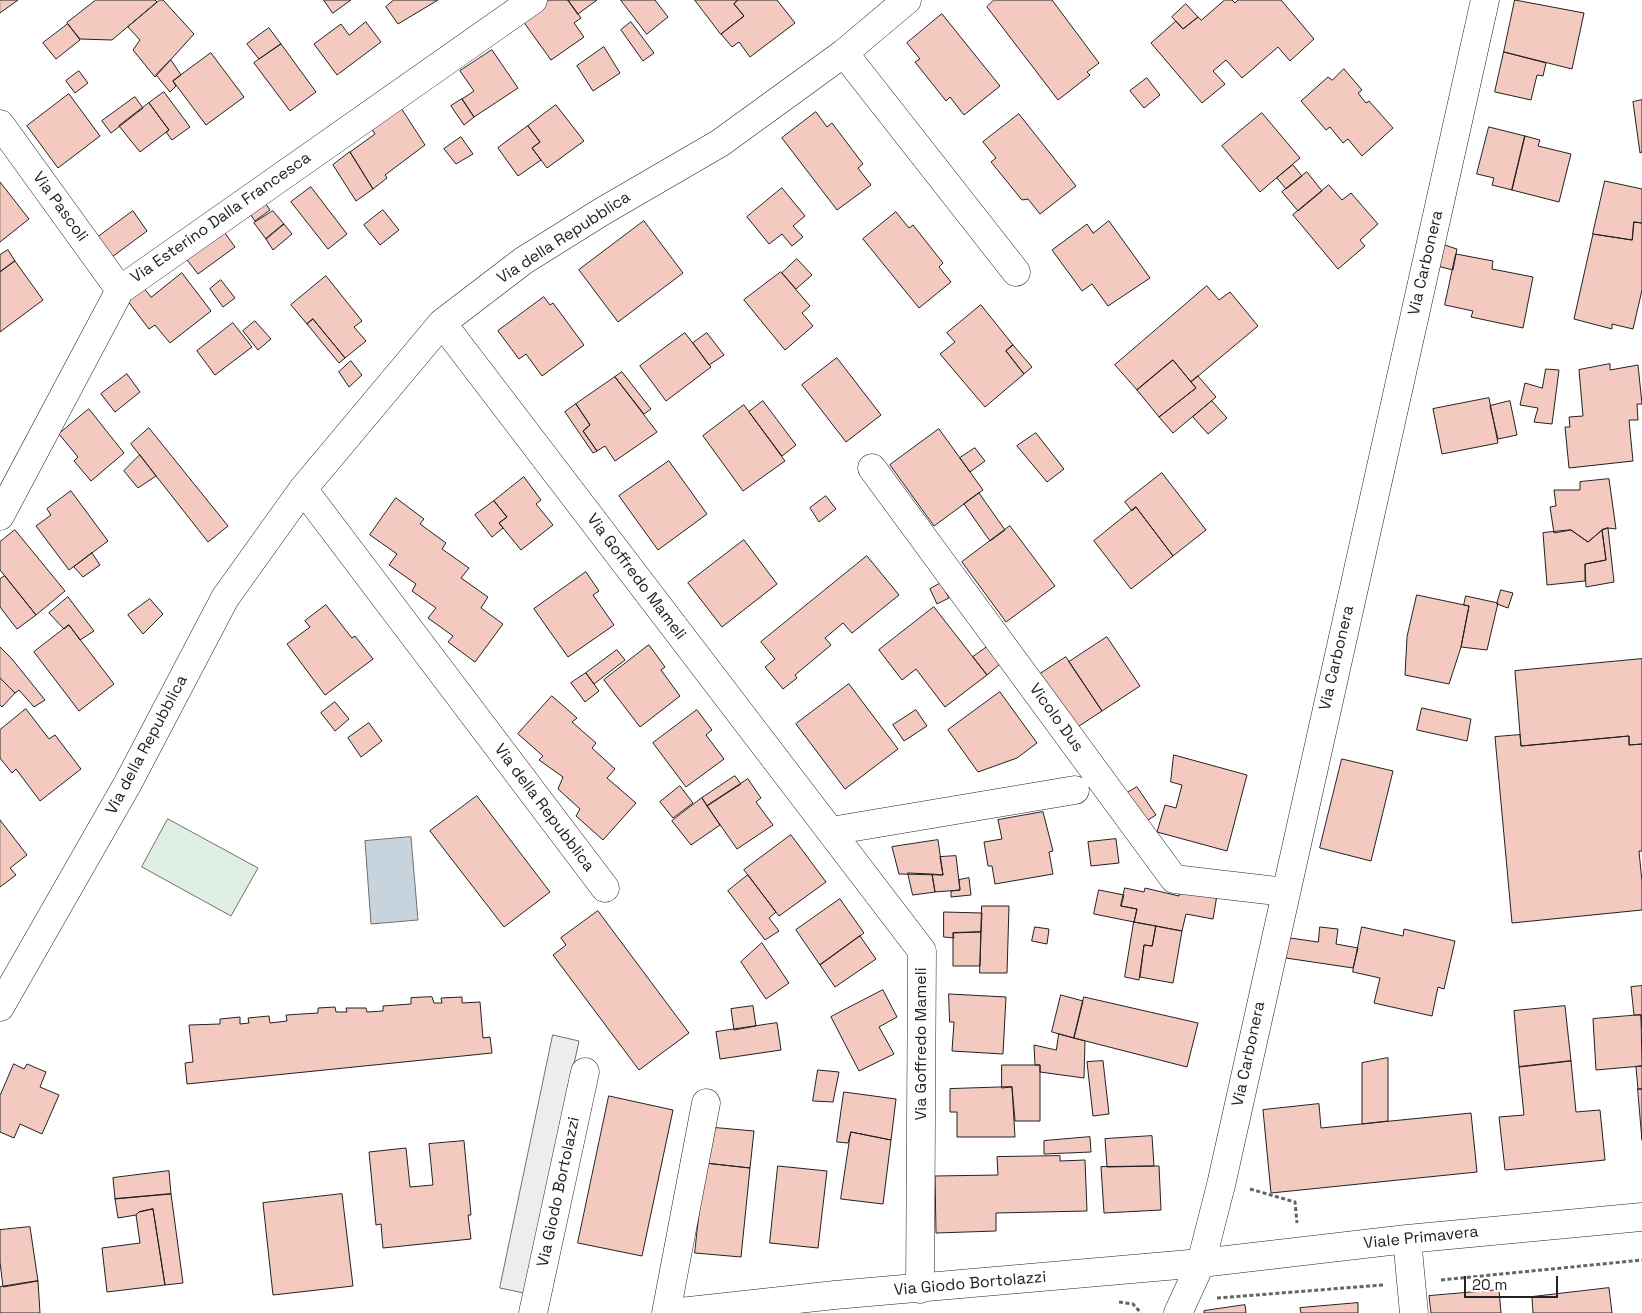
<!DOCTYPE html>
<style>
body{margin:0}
#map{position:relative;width:1642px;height:1313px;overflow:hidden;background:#fff;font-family:"Space Grotesk",sans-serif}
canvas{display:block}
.scale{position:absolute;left:1464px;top:1276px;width:94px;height:22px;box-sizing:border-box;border:2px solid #222;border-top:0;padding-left:6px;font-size:15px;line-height:18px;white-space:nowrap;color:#222;-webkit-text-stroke:4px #fff;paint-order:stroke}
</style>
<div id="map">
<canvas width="1642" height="1313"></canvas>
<div class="scale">20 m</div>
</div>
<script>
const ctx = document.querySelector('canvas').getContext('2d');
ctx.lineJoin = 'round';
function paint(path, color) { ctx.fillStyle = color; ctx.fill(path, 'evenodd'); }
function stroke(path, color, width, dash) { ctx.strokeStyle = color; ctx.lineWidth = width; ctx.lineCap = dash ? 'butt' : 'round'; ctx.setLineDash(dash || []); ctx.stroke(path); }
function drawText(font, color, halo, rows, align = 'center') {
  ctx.font = font + ' "Space Grotesk",sans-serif'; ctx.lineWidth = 4; ctx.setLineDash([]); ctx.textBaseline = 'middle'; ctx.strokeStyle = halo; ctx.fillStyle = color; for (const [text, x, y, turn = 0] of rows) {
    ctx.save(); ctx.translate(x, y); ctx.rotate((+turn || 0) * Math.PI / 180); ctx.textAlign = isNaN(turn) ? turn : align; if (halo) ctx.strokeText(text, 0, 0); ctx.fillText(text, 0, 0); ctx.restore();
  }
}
const green = new Path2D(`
 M168,819L258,868L231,916L142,867Z`);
const parking = new Path2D(`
 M553,1035L579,1041L524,1293L500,1288Z`);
const water = new Path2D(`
 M411,837L418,920L371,924L365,841Z`);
const building = new Path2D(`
 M0,0H18L0,13Z
 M96,0H155L157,2L112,40L80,39L67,23Z
 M160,0H163L194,34L155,77L133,50L140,40L128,27Z
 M324,0H351L333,13Z
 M394,0H438L398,24L386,7Z
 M539,0H568L581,18L574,23L584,37L551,60L520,17Z
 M568,0H597L578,14Z
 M621,0H655L668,17L647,34Z
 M695,0H738L734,4L744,16L721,34Z
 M738,0H777L795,23L750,57L739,42L732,47L721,34L744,16L734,4Z
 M994,0H1052L1099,63L1087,72L1090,75L1058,100L987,7Z
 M1225,0H1232L1235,3L1238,0H1281L1314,39L1290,61L1278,47L1242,78L1226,60L1213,71L1225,84L1202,103L1151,43L1176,21L1183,29L1198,17L1201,20Z
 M1515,0L1584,13L1572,69L1504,52Z
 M1186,4L1198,17L1183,29L1172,17Z
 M942,14L1000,86L964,115L950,97L946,101L915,62L920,59L907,43Z
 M366,22L381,42L337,75L314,44L341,24L349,35Z
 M631,22L654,53L643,61L621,30Z
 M68,24L80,40L56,59L43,43Z
 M269,28L281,44L259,59L247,44Z
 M281,44L316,92L290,111L254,63Z
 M604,47L620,73L593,91L577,66Z
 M492,50L518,88L474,117L462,99L474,91L460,71Z
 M1504,52L1546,63L1543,76L1537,75L1531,100L1495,92Z
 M211,53L244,97L206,125L173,81Z
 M171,60L181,75L173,81L176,86L170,92L156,75Z
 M1344,69L1362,90L1358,93L1366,103L1369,101L1393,128L1362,156L1348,139L1343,143L1330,127L1326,130L1301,101L1328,77L1332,80Z
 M79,71L88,83L75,93L66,81Z
 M1147,78L1160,95L1144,108L1130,91Z
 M164,92L190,127L172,140L166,132L169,130L149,103Z
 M69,94L100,136L58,168L27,126Z
 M135,97L143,108L111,133L102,121Z
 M462,99L474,117L464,125L451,106Z
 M1642,100V152L1640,153L1633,102Z
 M149,103L169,130L140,152L119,126Z
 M556,105L584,141L547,168L532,148L540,142L528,126Z
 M401,108L425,145L385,175L387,178L373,189L350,152L375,134L371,128Z
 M816,112L827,127L832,123L863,164L858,168L871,185L837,210L782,138Z
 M1262,113L1300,158L1260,192L1222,146Z
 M1019,114L1076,186L1040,214L1028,199L1022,200L991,162L996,158L983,142Z
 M528,126L540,142L532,148L541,160L518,176L498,148Z
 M1489,127L1525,136L1512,190L1492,185L1494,178L1477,174Z
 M1525,136L1540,140L1538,146L1571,154L1559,202L1512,190Z
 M461,137L473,154L456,164L444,149Z
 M350,152L373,189L356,201L333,165Z
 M1293,165L1302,176L1286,189L1277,178Z
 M1307,172L1322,191L1298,211L1282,192Z
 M1605,181L1642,189V223L1634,222L1632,240L1593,234Z
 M0,182L29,219L0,242Z
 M1329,185L1342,200L1351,193L1378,224L1360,240L1365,246L1338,269L1293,215Z
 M311,187L347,234L328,249L291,202Z
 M782,188L805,216L793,226L803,237L792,246L782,234L769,244L747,217Z
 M263,200L270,210L255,221L248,211Z
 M383,210L399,230L380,245L364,225Z
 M133,211L147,231L108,260L94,240Z
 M273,211L284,224L266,239L254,223Z
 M896,212L909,228L913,225L943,263L939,267L951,282L919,308L863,239Z
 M644,221L683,273L618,322L579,270Z
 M1109,221L1150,278L1108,306L1092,284L1082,291L1052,250L1087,224L1093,233Z
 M1634,222L1642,223V290L1633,329L1612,324V329L1574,319L1593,234L1632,240Z
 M284,224L292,234L273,250L266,239Z
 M222,229L235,247L198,274L184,256Z
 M1438,243L1457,249L1453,270L1433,265Z
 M8,250L15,261L0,272V255Z
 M1456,254L1493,261L1492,269L1533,277L1523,328L1471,317L1473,311L1445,305Z
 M797,259L812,275L796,289L782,273Z
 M15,261L43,300L0,332V272Z
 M781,272L810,306L802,313L813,326L785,350L744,300Z
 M182,273L211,311L170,343L155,325L149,329L127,300L143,287L151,297Z
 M326,276L362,321L354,327L366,341L345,358L313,319L307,324L291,305Z
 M221,280L235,298L223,307L210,289Z
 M1207,286L1219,300L1230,292L1258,326L1191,382L1173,360L1137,390L1115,365Z
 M544,297L550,305L553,303L584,345L542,376L526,354L519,359L498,331Z
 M981,305L1013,345L1006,351L1024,374L985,407L940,354L955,342L947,333Z
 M313,319L345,358L339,363L307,324Z
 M255,321L271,339L258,350L243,331Z
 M233,323L252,347L215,375L197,351Z
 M685,333L711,367L666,401L640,366Z
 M707,333L724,355L709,365L693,343Z
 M1013,345L1032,367L1024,374L1006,351Z
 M837,358L881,415L846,442L802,385Z
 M1173,360L1196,388L1159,417L1137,390Z
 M351,361L362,375L349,387L339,372Z
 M1610,364V370L1638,365L1642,404H1637L1638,420H1629L1633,461L1569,468L1565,427H1570L1569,417L1583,416L1579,370Z
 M1546,369L1559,370L1552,424L1534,422L1538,408L1520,405L1525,383L1542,388Z
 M622,372L651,409L644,414L615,377Z
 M127,374L140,392L115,412L101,394Z
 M1198,376L1216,397L1173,433L1159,417L1196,388L1191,382Z
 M615,377L657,432L615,461L605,446L597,451L583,431L590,425L576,404Z
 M1489,398L1498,443L1442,454L1433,409Z
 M763,401L796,445L782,456L749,412Z
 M1212,401L1227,418L1208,434L1193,417Z
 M1510,401L1517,435L1498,439L1490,406Z
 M576,404L590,425L583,431L597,451L593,453L565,412Z
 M744,405L785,461L743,491L703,436Z
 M89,409L124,453L91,481L74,461L78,457L59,434Z
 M149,428L228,526L208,542L131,444Z
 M939,429L983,490L934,526L890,465Z
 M1036,433L1064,469L1047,482L1017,446Z
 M975,448L985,461L970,472L960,458Z
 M140,455L156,476L138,488L124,471Z
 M669,461L707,514L658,550L619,496Z
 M1162,473L1206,530L1173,556L1136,507L1132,511L1125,502Z
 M524,477L541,500L536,504L553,525L521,550L499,523L507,517L494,501Z
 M1609,479L1616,529L1608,528L1602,530L1588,542L1571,530L1554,533L1550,507L1556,506L1554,490H1580V482Z
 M71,491L108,541L69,570L36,526L51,515L47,509Z
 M979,493L1005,530L990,541L964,504Z
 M826,496L836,509L819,522L810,508Z
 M396,498L424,519L420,524L446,543L442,549L469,568L461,578L488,597L481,608L503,624L475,662L448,642L453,636L428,618L436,608L412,591L416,584L389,565L397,554L370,535Z
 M494,501L507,517L499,523L503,528L492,537L475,515Z
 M1136,507L1173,556L1131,589L1094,541Z
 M1010,526L1055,586L1006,622L962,562Z
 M1608,528L1614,582L1586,587L1585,564L1606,560L1602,530Z
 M15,530L65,591L36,615L0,570V542Z
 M1571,530L1588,542L1602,530L1606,560L1585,564V581L1547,585L1543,533Z
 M744,540L777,584L722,627L688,583Z
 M92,553L100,565L83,577L74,567Z
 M867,556L899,595L852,633L843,623L825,638L831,645L795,675L797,678L783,689L765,667L775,659L761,642Z
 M586,572L599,591L593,595L614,625L568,657L534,609Z
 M5,576L36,615L17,629L0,607V579Z
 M941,583L949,598L937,604L930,589Z
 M1501,590L1513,593L1508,608L1497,604Z
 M1417,595L1469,606L1461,647L1449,684L1405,675L1407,637Z
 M1466,596L1498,603L1487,650L1461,647L1469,606L1464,605Z
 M68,597L94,631L80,640L69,625L64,629L49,613Z
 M150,599L163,614L143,634L128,615Z
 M326,605L352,638L355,636L373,659L325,695L287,644L310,627L305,621Z
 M934,607L987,675L945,707L916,669L902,680L879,650Z
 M69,625L114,684L79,711L34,652Z
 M1107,637L1140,686L1102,711L1069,662Z
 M649,645L665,667L661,670L680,696L640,727L604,680Z
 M0,647L12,659L45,700L34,707L19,690L15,693L0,678Z
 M987,647L1000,664L987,675L973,657Z
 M617,650L625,660L594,684L586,673Z
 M1066,657L1102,711L1076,728L1040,674Z
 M1642,659V744L1629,745V736L1521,746L1515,671Z
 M586,673L599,691L585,702L571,683Z
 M0,678L15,693L2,707L0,705Z
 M849,684L898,749L845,789L796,724Z
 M1000,692L1037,743L1017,758L978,772L948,730Z
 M552,696L577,718L572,722L596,743L592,748L615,769L607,778L636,803L603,840L576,816L580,809L558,789L563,777L539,760L543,756L518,734Z
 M335,702L349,719L335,731L321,713Z
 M1422,708L1471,719L1467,741L1417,730Z
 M26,709L49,739L55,735L81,769L40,801L16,769L12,773L0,758V730Z
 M697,710L712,730L706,735L724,759L686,787L653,743Z
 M916,710L927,726L904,741L893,725Z
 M369,723L382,741L361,757L348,738Z
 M1520,735L1521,746L1629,736V745L1642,744V851H1639L1642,882V910L1512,923L1495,737Z
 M1174,755L1247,775L1227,851L1157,832L1165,805L1176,808L1182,785L1171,782Z
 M1342,759L1393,771L1371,861L1320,848Z
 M735,776L741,784L707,806L702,798Z
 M748,779L761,798L756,802L773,825L737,849L707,806Z
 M680,786L693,803L673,818L660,802Z
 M1137,787L1156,815L1140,825L1121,797Z
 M477,796L550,892L504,927L430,831Z
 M702,798L720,825L691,845L672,821Z
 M1043,812L1053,851L1049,852L1053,874L995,884L992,866H988L984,842L1002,839L998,820Z
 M0,820L27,855L10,868L16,875L0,887Z
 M791,835L826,882L779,916L744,870Z
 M1116,839L1119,863L1091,866L1088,842Z
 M938,840L943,875L899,874L892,847Z
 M956,856L960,890L935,892L932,874L943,875L940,857Z
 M908,873L932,874L935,892L913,895Z
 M748,875L776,912L769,918L779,931L765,940L728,891Z
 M969,878L971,895L951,897V891L960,890L959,880Z
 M1125,888L1144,892L1145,888L1179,896L1180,888L1217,895L1213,919L1186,914L1182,931L1134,922L1137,909L1121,906Z
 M1099,890L1124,895L1121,906L1137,909L1134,922L1094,914Z
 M840,899L864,933L820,965L796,930Z
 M982,906H1009L1007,973H980Z
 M598,911L689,1033L639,1070L553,955L566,945L561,938Z
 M944,912L982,913L981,932L953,933L954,938L944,937Z
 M1134,922L1156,926L1152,946L1144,945L1139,980L1125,977Z
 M1156,926L1182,931L1173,983L1140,977L1144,945L1152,946Z
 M1035,927L1049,929L1047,944L1032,941Z
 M1320,927L1338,929L1336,944L1358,948L1353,968L1279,957L1283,937L1318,942Z
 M1362,927L1403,936L1404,929L1455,941L1444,989L1438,987L1432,1016L1374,1003L1380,978L1353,972Z
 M981,932L980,966H953V933Z
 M860,936L876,959L835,987L820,965Z
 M762,943L789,983L766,999L741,962Z
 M1642,986V1028L1641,1015H1634L1631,987Z
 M883,990L897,1017L879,1027L894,1054L859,1071L831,1017Z
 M949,994L1006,997L1003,1054L952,1051L954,1022H950Z
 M1061,995L1083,1001L1074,1038L1052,1032Z
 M432,997L434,1003H442L441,998L462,997V1003L480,1002L483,1038L490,1037L492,1053L187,1084L185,1063L193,1062L189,1025L220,1024V1019L240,1017V1024L249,1023L248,1018L269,1016L270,1023L287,1021L286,1015L318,1013V1008L335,1007L336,1012H347L346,1008H366L367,1012L383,1011V1006L411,1004V998Z
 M1084,997L1198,1023L1187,1067L1074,1038Z
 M753,1006L756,1026L734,1030L731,1009Z
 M1565,1006L1571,1061L1519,1067L1514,1011Z
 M1641,1015L1642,1066L1596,1070L1593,1019Z
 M777,1023L781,1050L720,1059L716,1032Z
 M1059,1034L1085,1041L1084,1078L1040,1072V1065H1035L1034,1045L1056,1050Z
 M1388,1058V1121L1362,1124V1063Z
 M1103,1061L1109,1114L1093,1116L1087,1062Z
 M1571,1061L1576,1112L1600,1110L1605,1160L1505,1170L1499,1117L1524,1115L1519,1067Z
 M14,1064L24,1069L27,1064L46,1072L40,1087L59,1095L42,1134L20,1124L14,1138L0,1132V1096Z
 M1002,1065H1040V1121H1015L1012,1087L1002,1088Z
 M1642,1066V1089H1638L1636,1067Z
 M818,1070L839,1072L833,1102L813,1101Z
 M1012,1087L1015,1137H957V1112H950V1089Z
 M1638,1089H1642V1140Z
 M844,1092L896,1099L891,1140L851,1132L848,1143L837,1142Z
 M609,1096L673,1110L642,1256L578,1243Z
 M1319,1104L1321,1128L1471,1113L1477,1172L1271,1193L1263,1110Z
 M709,1127L754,1131L750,1168L705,1163Z
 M851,1132L891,1140L883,1204L841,1199Z
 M1152,1136L1154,1166L1107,1167L1105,1139Z
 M1090,1137L1091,1152L1044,1154V1141Z
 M464,1141L471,1215H468L471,1239L383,1248L381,1224L376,1225L369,1152L406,1148L410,1187L433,1185L429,1144Z
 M1060,1156V1161L1085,1160L1087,1211L996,1213V1231L936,1233L935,1176L998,1175L997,1157Z
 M705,1163L750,1168L741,1257L695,1253Z
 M778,1166L827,1171L818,1248L770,1243Z
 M1154,1166H1159L1161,1210L1104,1213L1101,1167Z
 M169,1171L171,1194L115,1199L113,1178Z
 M171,1194L183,1283L165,1285L153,1209L139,1212L136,1215L118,1218L115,1199Z
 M342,1194L353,1286L273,1295L263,1203Z
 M153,1209L165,1285L107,1292L102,1248L140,1243L136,1215L139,1212Z
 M30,1227L38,1281L3,1287L0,1262V1230Z
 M38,1281L40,1313H0V1287Z
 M1609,1288L1612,1313H1533L1532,1297Z
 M1499,1290L1501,1313H1431L1429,1296Z
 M1358,1303V1313H1301L1300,1308Z
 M1245,1305L1246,1313H1204V1311Z`);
const path = new Path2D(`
 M1250,1189L1295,1202L1297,1223
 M1441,1280L1642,1260
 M1217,1298L1383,1285
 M1119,1302L1133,1304L1141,1313`);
const minor = new Path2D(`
 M844,53L1016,272
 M0,124L120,290
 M442,323L922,951L920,1289
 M872,468L1174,879L1285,892
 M303,489L605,888
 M0,516L120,290L533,0
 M831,831L1075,790
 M0,1007L128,783L225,598L303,489L442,323L523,261L603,211L720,143L844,53L907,0
 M1407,1239L1414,1313
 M533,1313L585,1072
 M666,1313L706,1103
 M671,1313L835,1295L1201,1263L1407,1239L1642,1217
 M1178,1313L1201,1263L1221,1185L1485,0`);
const streetNames = [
 ["Via Pascoli",60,207,54],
 ["Via Esterino Dalla Francesca",221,218,-35],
 ["Via della Repubblica",564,238,-33],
 ["Via Carbonera",1426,263,-77],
 ["Via Goffredo Mameli",636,577,53],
 ["Via Carbonera",1337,658,-77],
 ["Vicolo Dus",1056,718,54],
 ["Via della Repubblica",147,745,-62],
 ["Via della Repubblica",544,808,53],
 ["Via Goffredo Mameli",922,1044,-90],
 ["Via Carbonera",1249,1054,-78],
 ["Via Giodo Bortolazzi",559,1192,-78],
 ["Viale Primavera",1421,1238,-6],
 ["Via Giodo Bortolazzi",970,1284,-5]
];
paint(green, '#e0efe3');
stroke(green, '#6f6f6f', 1);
paint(parking, '#ededed');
stroke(parking, '#6f6f6f', 1);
paint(water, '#c7d3dd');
stroke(water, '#6f6f6f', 1);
paint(building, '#f3c9c0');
stroke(building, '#222', 1);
stroke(minor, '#222', 29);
stroke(path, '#646464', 3, [4, 2.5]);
stroke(minor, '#fff', 28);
drawText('16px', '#222', '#fff', streetNames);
</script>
